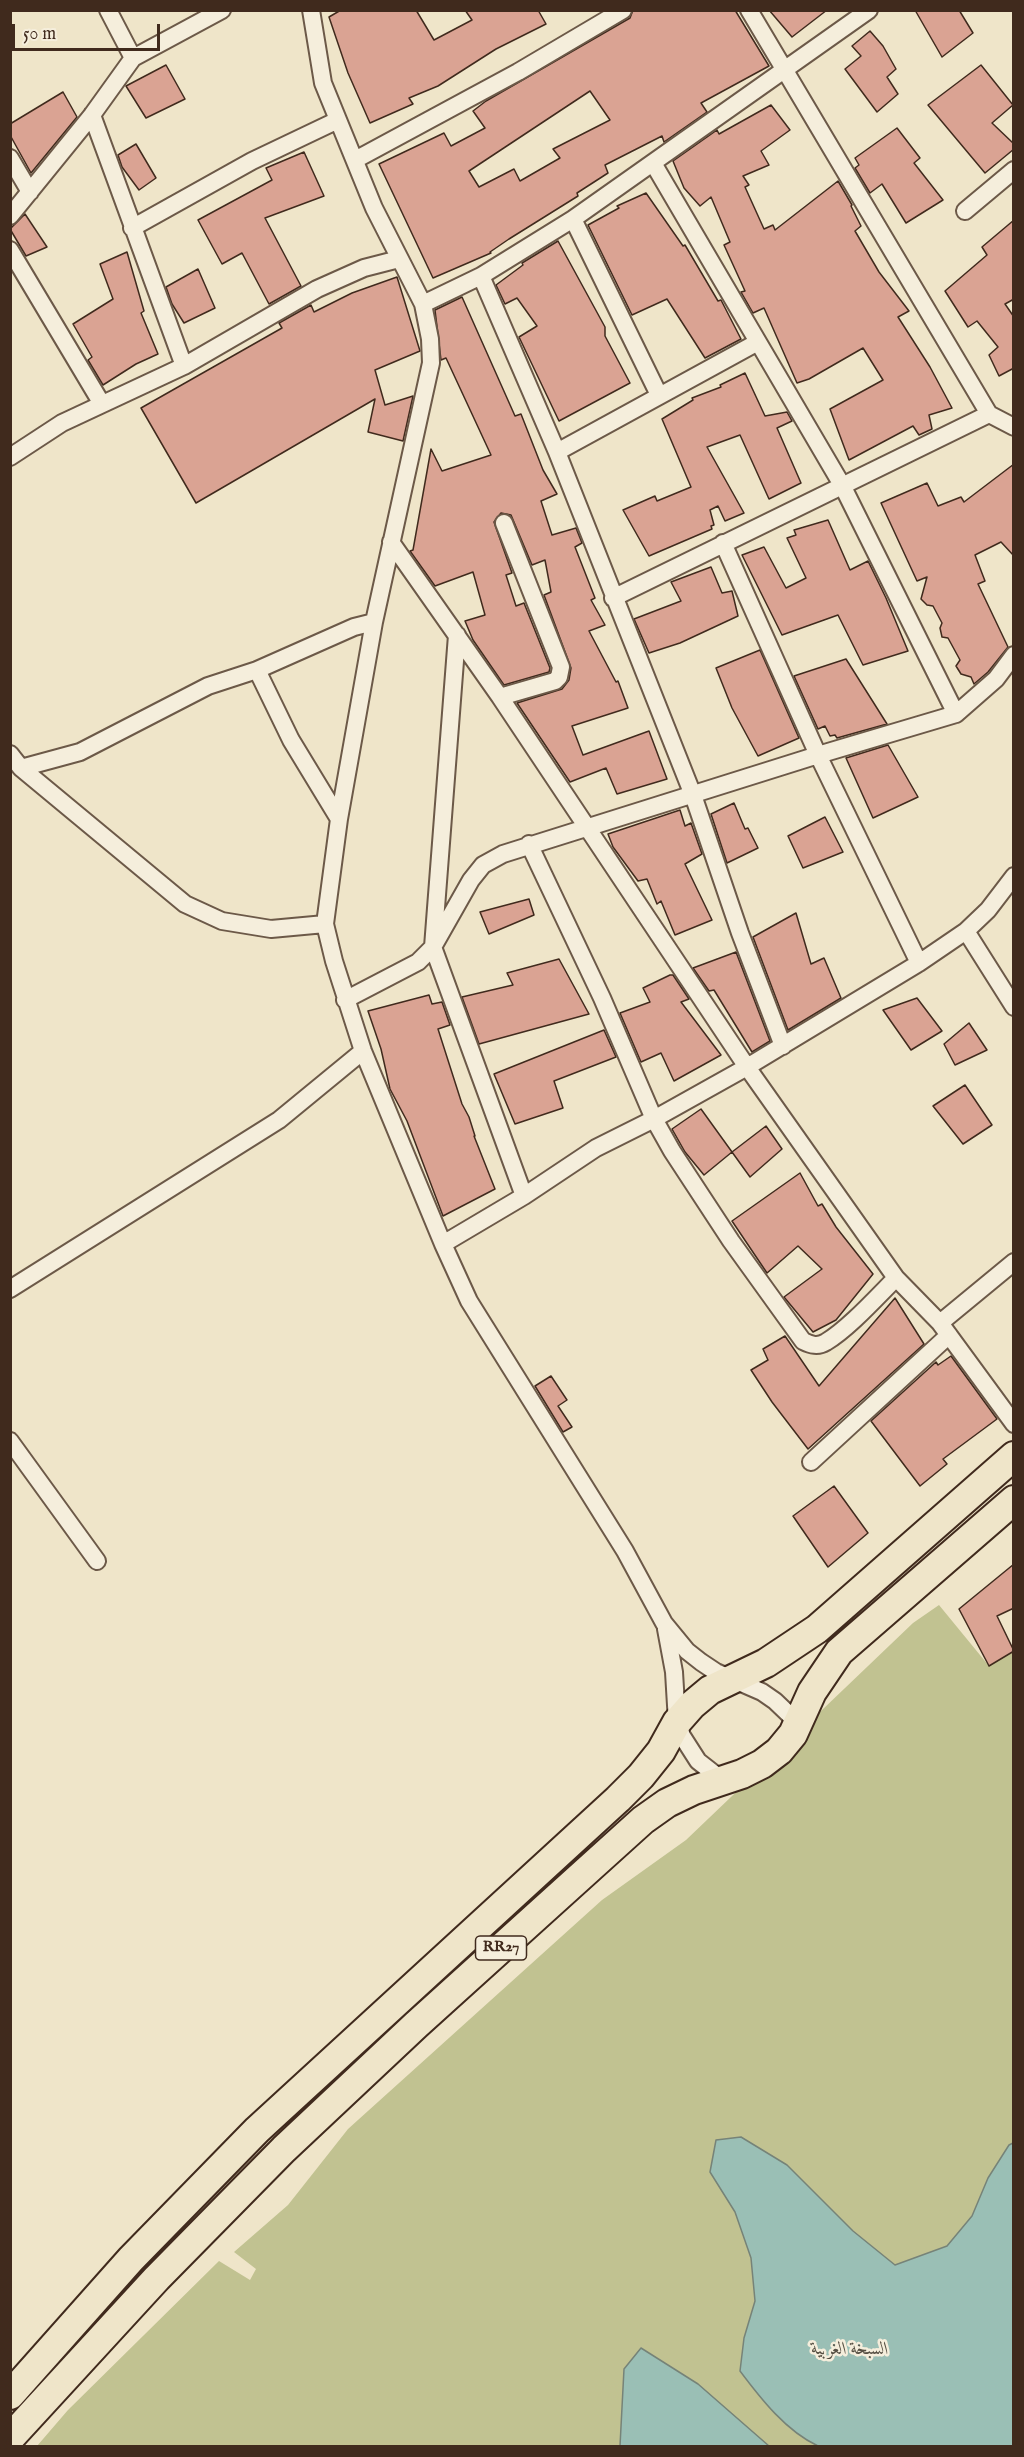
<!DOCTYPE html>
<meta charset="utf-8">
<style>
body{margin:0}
#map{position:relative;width:1024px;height:2457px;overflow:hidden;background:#efe5c9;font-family:"IM FELL English",serif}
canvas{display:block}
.frame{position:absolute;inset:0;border:12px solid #402a1d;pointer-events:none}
.scale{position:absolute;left:12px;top:24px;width:148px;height:27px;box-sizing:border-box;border:3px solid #402a1d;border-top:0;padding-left:8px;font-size:18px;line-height:21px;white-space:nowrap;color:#402a1d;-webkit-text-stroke:4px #f5eedc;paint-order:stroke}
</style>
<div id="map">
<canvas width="1024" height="2457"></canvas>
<div class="frame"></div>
<div class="scale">50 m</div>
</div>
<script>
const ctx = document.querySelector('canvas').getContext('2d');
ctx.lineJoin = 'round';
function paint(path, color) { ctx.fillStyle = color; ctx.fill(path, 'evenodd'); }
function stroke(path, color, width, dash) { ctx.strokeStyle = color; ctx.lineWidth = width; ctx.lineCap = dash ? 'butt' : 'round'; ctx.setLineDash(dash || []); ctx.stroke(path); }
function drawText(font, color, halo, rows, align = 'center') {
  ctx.font = font + ' "IM FELL English",Amiri,serif'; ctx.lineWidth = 5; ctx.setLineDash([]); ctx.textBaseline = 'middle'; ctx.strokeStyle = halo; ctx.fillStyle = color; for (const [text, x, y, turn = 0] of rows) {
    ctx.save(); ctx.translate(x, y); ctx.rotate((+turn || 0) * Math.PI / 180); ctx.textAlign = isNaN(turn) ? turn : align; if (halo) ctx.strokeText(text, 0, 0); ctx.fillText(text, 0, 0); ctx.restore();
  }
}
const green = new Path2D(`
 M939,1605L989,1666L1013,1651V2446H37L68,2410L219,2261L250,2280L256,2269L234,2252L288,2205L348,2129L602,1900L686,1840L913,1623Z`);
const water = new Path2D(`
 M741,2137L787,2165L853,2231L895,2265L947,2246L972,2216L988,2178L1009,2145L1013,2143V2446H818C786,2431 761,2399 740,2371L744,2338L755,2301L751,2258L735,2212L710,2172L716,2140Z
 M641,2348L698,2384L769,2446H620L624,2369Z`);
const building = new Path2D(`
 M341,10H416L434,40L472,20L465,10H538L546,24L496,49L438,86L409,98L413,104L370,123L348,73L329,17Z
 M633,10H735L769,66L701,103L707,112L664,142L662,136L605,165L608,173L577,193L578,196L509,239L490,252L491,253L433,278L379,164L444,133L451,146L485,128L473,111L486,101L630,18ZM590,91L610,120L553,149L560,158L520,181L514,169L479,187L469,171Z
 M769,10H827L792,37Z
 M915,10H959L973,33L942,57Z
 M870,31L883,46L896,69L887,77L898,94L877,112L845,69L861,56L852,46Z
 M166,65L185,99L146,118L126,86Z
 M981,65L1013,105L992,123L1014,144V149L985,173L928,105Z
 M63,92L77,117L31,173L10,135V124Z
 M771,105L790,130L761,151L769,165L743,176L749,185L745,187L764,229L773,225L775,230L838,181L852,205L851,206L861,226L855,231L879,272L909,311L898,317L930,367L952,408L929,415L932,429L919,435L913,426L849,460L830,409L883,380L863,348L809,379L797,383L764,308L753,313L741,292L745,291L724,245L730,242L711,197L700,206L684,188L673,161L717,130L719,134Z
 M897,128L920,158L914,163L943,200L906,223L882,184L870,193L855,168L859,165L855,158Z
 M136,144L156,178L139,190L122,167L118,155Z
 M304,152L324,196L265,218L301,286L269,304L242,253L222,264L198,220L272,180L266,168Z
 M646,193L683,246L685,245L718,301L721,300L741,339L705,358L667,299L632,315L588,225L619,208L617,206Z
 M25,214L47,247L26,256L10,229Z
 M1014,220V299L1005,304L1014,317V368L999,376L989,355L998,347L977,321L968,327L945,291L987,255L982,247Z
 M558,241L605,327V336L630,383L559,421L519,337L537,326L517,298L505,304L496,285L523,265L522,263Z
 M127,252L144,311L141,313L158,354L136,364L103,385L88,360L92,357L73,324L113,299L100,264Z
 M198,269L215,308L184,323L172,304L166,287Z
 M397,277L420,351L375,370L385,405L413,396L403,441L368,432L375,399L196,503L141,408L282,328L279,323L311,305L314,312L352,293Z
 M462,297L515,416L521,414L543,470L557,494L541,501L552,535L576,528L582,543L575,547L595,598L591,600L605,625L589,631L616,682L618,681L628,708L572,726L583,755L649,731L667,779L617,794L606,768L570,782L517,703L562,689L569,680L571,668L544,595L551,592L545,560L532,565L511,515L501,513L494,522L512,573L506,575L516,606L524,603L550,668L549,672L504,685L473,640L465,621L485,615L473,572L435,586L410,551L413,550L431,449L442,471L491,455L446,358L441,360L435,310Z
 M745,373L765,416L787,412L792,421L777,428L801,483L769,499L740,435L707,447L744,513L725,521L718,506L710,510L714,525L711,526L712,529L649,556L623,510L655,496L657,501L691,487L662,419L693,400L692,398L721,387L720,385Z
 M1014,464V556L1001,542L975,555L985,581L978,584L1008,647L988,672L974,684L971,677L961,674L956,666L960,660L948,638L942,637L940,628L942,623L933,606L927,605L921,599L927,577L917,581L881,503L927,483L938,506L961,497L964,502Z
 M828,520L850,570L868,561L886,598L908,651L863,665L838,615L782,635L742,555L764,547L786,588L806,578L787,538L796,535L794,530Z
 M711,567L722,593L732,591L738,616L680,643L649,653L634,619L681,601L671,582Z
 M760,650L799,738L758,756L732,708L716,668Z
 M846,659L887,724L837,738L835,735L830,736L825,726L818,729L794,676Z
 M888,745L918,797L873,818L846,758Z
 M734,803L745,829L748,828L758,848L727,863L711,814Z
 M680,810L685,826L691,823L702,854L685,864L712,920L675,935L661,901L657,904L647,879L638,881L613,847L608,834Z
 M825,817L843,852L803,868L788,836Z
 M529,899L534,915L489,934L480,912Z
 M796,913L811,964L824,958L841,998L788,1030L753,937Z
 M736,952L770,1041L752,1052L714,990L709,991L693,968Z
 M559,959L589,1014L479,1044L462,997L513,985L507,973Z
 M670,975H673L689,999L681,1002L721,1055L674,1081L661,1053L641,1062L620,1013L650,1002L643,988Z
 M429,995L432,1004L442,1002L450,1025L438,1029L462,1104L469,1117L475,1136H474L495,1189L443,1216L407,1121L390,1089L381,1049L368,1011Z
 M917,998L942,1031L911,1050L883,1010Z
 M969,1023L987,1050L955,1065L944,1044Z
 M604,1030L616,1057L554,1081L563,1108L515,1124L494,1074Z
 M965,1085L992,1125L963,1144L933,1106Z
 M701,1109L732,1152L704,1175L685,1152L672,1129Z
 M766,1126L782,1149L750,1177L732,1152Z
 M800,1173L818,1206L822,1204L836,1227L873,1274L836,1320L813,1332L784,1297L822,1269L798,1246L767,1273L732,1221Z
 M895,1298L924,1344L808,1449L772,1402L751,1370L768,1360L763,1349L785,1336L819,1386Z
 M951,1356L997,1419L943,1459L947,1464L920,1486L871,1421L936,1362L938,1365Z
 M551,1376L567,1400L558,1406L572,1427L563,1432L535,1386Z
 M834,1486L868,1533L828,1567L793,1516Z
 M1014,1564V1608L997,1616L1014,1651L989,1666L959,1609Z`);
const minor = new Path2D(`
 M108,10L133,58
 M311,10L323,83L374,208L423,304L430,339L431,363L374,622L339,819L325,924L334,961L363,1051L443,1244L469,1301L625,1551L664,1623L687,1651L701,1662L716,1672L762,1692L775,1701L798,1723
 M749,10L989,414L1014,427
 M92,115L184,366
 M10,158L30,192
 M355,160L518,72L623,10
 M653,163L842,485L956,714
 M965,211L1014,170
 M10,216L92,115L133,58L222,10
 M573,219L659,395
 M132,228L252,161L338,120
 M10,250L102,404
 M481,276L557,452L693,795L740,933L783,1046
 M423,304L481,276L573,219L869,10
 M557,452L758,342
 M10,457L62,423L184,366L317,289L364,268L399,259
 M391,542L500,697L747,1067L896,1278L940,1323L1014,1424
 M723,543L818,755L919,963
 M613,598L989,414
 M457,635L433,947L524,1196
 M257,670L291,740L339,819
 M500,697L555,681L559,677L561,667L504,523
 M10,754L21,768L80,752L208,686L257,670L354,627L374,622
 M21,768L185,904L222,921L271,929L325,924
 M529,844L602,998L654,1119L672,1151L731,1241L803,1341C811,1345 818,1347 826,1342C848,1329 877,1297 896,1278
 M966,931L1014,1007
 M345,1000L418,962L433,947L471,880L483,865L503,854L818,755L956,714L996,679L1014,655
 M443,1244L524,1196L596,1148L654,1119L747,1067L919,963L966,931L988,910L1014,876
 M10,1289L279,1120L363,1051
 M940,1323L1014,1262
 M10,1441L97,1561
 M811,1462L949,1335
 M666,1629L674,1672L677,1722L682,1736L698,1761L721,1779`);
const trunk = new Path2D(`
 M10,2395L131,2259L257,2130L618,1799L641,1776L661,1751L677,1722L692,1705L710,1690L766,1663L817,1629L1014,1456
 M10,2438L157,2278L284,2149L416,2025L643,1820L667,1803L694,1790L742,1774L762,1764L779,1751L793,1734L812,1692L839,1652L1014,1500`);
const shields = [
 [501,1948,51]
];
const shieldNames = [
 ["RR27",501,1948]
];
const waterNames = [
 ["السبخة الغربية",850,2350]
];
paint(green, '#c1c291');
paint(water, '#9abfb5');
stroke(water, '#768378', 1.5);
paint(building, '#daa393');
stroke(building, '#402a1d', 1.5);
stroke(minor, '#6c5948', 20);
stroke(trunk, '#402a1d', 32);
stroke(minor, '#f5eedc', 16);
stroke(trunk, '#efe5c9', 28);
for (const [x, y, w] of shields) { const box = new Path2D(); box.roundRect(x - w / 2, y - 12, w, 24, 4.5); ctx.fillStyle = '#f5eedc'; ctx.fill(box); stroke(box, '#402a1d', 1.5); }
drawText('bold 15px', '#402a1d', null, shieldNames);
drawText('italic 18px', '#564f43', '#f5eedc', waterNames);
</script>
